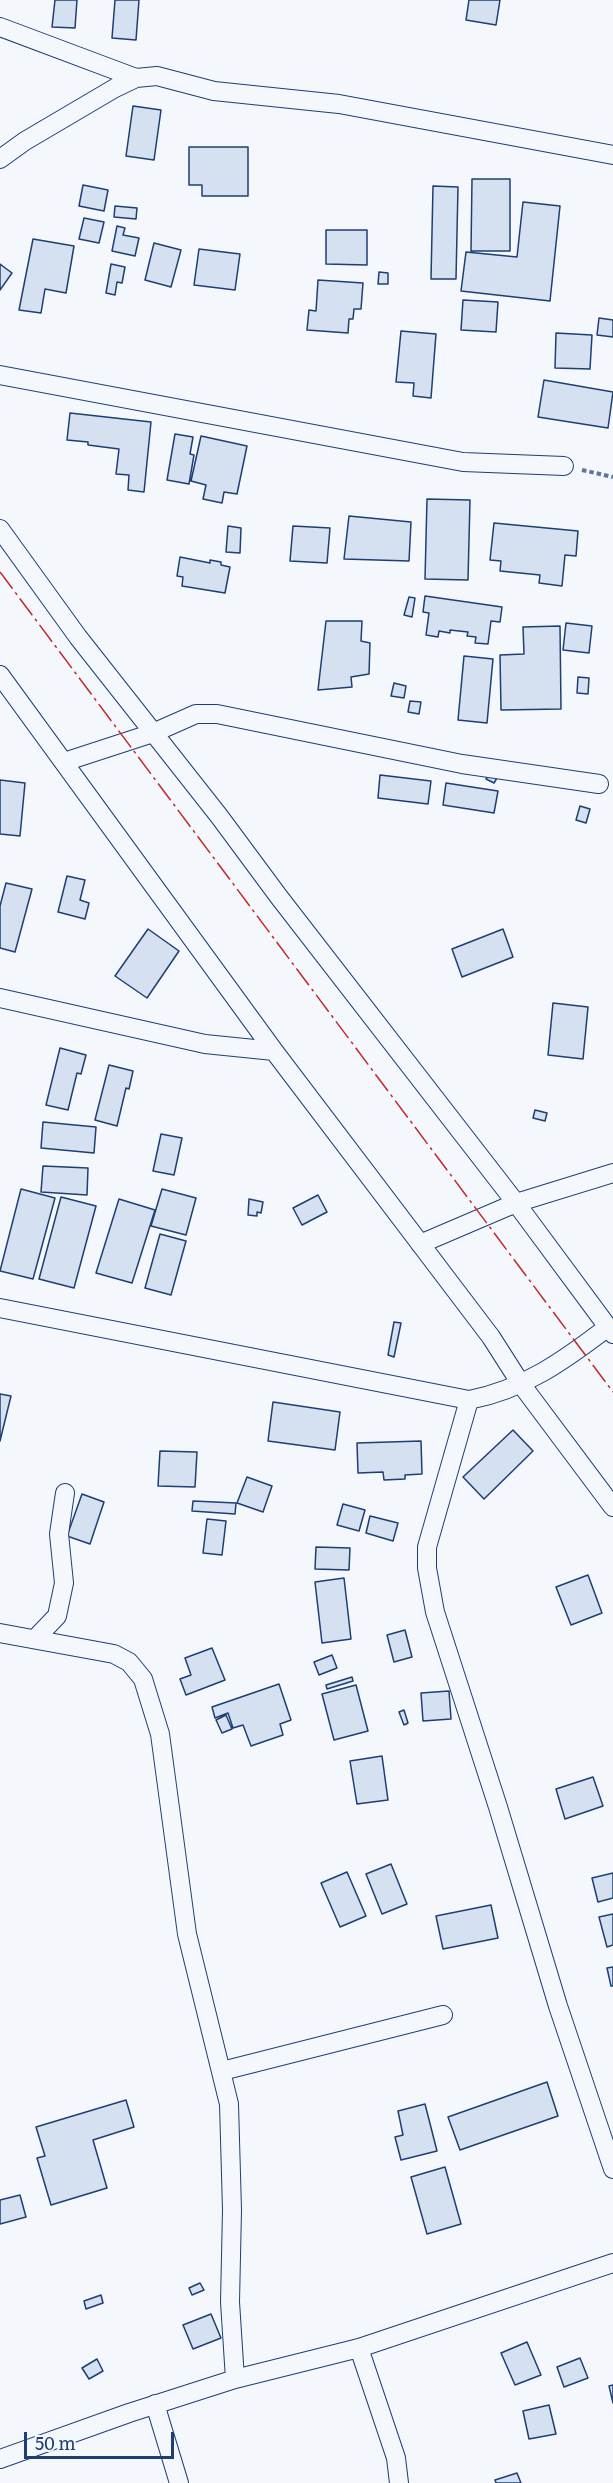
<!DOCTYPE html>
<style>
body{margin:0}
#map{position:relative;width:613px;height:2483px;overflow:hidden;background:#f4f7fb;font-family:Literata,serif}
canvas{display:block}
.scale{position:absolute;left:24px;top:2432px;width:150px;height:27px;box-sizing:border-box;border:3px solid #1d3f73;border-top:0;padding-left:8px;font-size:18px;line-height:21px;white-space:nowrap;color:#1d3f73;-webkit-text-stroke:4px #f4f7fb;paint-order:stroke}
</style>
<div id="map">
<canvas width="613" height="2483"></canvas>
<div class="scale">50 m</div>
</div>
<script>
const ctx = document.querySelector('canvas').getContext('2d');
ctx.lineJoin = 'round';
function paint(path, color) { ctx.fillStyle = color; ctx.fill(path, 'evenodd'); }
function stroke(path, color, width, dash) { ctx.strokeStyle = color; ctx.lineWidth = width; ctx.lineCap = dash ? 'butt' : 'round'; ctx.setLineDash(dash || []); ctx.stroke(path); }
const building = new Path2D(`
 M55,0H77L75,28L52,27Z
 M115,0H139L136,40L112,38Z
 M469,0H500L496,25L466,20Z
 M133,106L161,110L154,160L126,156Z
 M189,147H248V196H202V185H189Z
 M472,179H510V251H471Z
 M83,185L108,190L104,211L79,206Z
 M433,186L458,187L456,279H431Z
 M523,202L560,206L550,301L461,291L466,252L517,257Z
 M115,206L137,208L136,219L114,217Z
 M84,218L104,222L99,243L79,239Z
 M117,226L125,228L123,235L139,238L135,256L112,251Z
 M326,230H367V265L326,264Z
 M33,239L74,246L66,293L45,289L41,313L19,310Z
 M154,243L181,250L171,287L145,280Z
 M199,249L240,254L235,290L194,285Z
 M0,264L12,273L0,290Z
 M111,264L125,267L122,283L117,282L115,295L106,293Z
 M379,272L388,273V284H378Z
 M318,280L363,283L361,309H354L353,319H349L348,333L307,330L309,310L316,311Z
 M463,300L498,302L496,332L461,330Z
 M599,318L613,320V337L597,335Z
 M401,331L436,334L431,398L413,396L414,383L396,382Z
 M556,333L592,335L590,369L555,368Z
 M544,380L613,392L608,428L538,417Z
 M70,413L151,422L144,492L128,490L129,475L116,474L119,449L88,445V442L67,440Z
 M175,434L193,437L190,454L194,455L189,484L167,480Z
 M201,436L247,446L237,494L224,492L222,503L203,499L206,485L191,481Z
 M427,499L470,500L468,580L425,579Z
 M349,516L411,522L409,561L344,559Z
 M494,523L578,531L576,556L565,555L562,586L539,583L540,575L500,571L501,561L490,560Z
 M228,526L241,528L240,553L226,552Z
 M293,526L330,528L327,563L290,561Z
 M180,557L210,563V560L221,562V565L230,567L225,593L182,586L183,577L177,576Z
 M425,596L502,607L500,622L491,621L488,644L475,643L476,637L467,636L468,632L450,630V633L439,631L438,637L426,635L429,613L423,612Z
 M409,597L415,598L412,617L404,615Z
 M326,621H362L361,641L370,643L369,674L351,677L352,687L318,690Z
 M566,623L592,626L589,653L563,650Z
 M560,626L561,709L501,710L500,655L524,654L523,627Z
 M464,656L493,659L487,723L458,720Z
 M578,677L589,678L588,694L577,693Z
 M394,683L406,686L404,698L391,696Z
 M410,701L421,702L419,714L408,712Z
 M490,773L497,778L494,783L486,779Z
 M380,775L431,781L428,804L378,798Z
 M0,780L25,783L20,836L0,834Z
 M446,783L498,791L494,813L443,805Z
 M580,806L590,809L586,823L576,820Z
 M67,876L85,880L80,900L89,903L85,919L58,912Z
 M6,883L32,889L15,952L0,948V906Z
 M148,929L179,951L147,998L115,976Z
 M503,929L513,957L462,977L452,949Z
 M553,1003L588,1007L583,1059L548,1055Z
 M60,1048L86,1055L81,1074L77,1073L68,1110L46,1105Z
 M109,1065L133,1071L129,1089L126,1088L117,1126L95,1120Z
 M535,1110L547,1113L545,1121L533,1118Z
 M43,1122L96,1127L94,1153L41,1148Z
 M161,1134L182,1138L174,1175L153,1171Z
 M43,1166L88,1168L87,1195L41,1192Z
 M21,1189L55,1198L33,1279L0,1271Z
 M162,1189L196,1198L186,1235L151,1226Z
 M318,1195L327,1212L302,1225L293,1208Z
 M61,1197L96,1206L74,1288L39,1279Z
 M119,1199L155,1210L132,1283L96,1273Z
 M249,1199L263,1202L261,1213L257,1212V1216L248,1215Z
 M160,1234L186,1241L171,1295L145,1288Z
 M394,1322L401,1323L394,1357L388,1355Z
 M0,1394L11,1396L0,1441Z
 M273,1402L340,1412L335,1450L268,1441Z
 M513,1430L533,1451L484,1499L463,1477Z
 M421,1441L422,1474L405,1475V1479L384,1480L383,1472L358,1473L357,1443Z
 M160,1451L197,1452L195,1487L158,1486Z
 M247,1477L272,1486L263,1512L237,1503Z
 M82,1494L104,1502L90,1544L67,1536Z
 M193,1501L236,1503L235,1514L192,1511Z
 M343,1504L365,1510L359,1531L337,1525Z
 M370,1516L398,1523L393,1541L366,1533Z
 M207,1519L226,1521L222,1555L203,1553Z
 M316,1547L350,1548L349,1570L315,1569Z
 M588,1575L602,1613L571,1625L556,1587Z
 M344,1578L351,1639L322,1643L315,1582Z
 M405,1630L412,1657L394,1662L387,1635Z
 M212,1648L225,1680L186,1695L180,1679L191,1675L185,1658Z
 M332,1655L337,1668L319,1675L314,1662Z
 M352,1677L353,1681L327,1689L326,1685Z
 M279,1684L291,1720L280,1724L283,1735L251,1746L243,1725L233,1728L228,1713L215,1718L212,1707Z
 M356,1685L368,1731L334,1740L322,1694Z
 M449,1691L451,1719L423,1721L421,1693Z
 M404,1710L408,1723L404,1725L399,1712Z
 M226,1715L232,1729L222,1733L216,1720Z
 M382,1756L388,1800L357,1804L350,1761Z
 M593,1777L603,1806L565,1819L556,1789Z
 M391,1864L407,1904L382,1914L366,1874Z
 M347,1872L366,1916L340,1927L321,1883Z
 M613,1873V1898L598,1902L592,1878Z
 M491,1905L498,1938L443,1949L436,1916Z
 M613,1914V1945L607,1947L599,1917Z
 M613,1967V1986H611L607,1968Z
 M547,2082L558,2116L460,2150L448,2117Z
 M126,2100L134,2127L93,2140L107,2188L51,2205L37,2158L45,2156L36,2127Z
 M425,2104L437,2151L401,2160L395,2137L403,2135L398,2111Z
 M445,2167L461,2224L427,2234L411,2177Z
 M20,2195L26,2217L0,2224V2200Z
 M200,2283L204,2290L192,2295L189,2288Z
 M101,2295L103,2303L86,2309L84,2301Z
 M211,2314L221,2338L193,2349L183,2325Z
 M527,2342L541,2375L515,2385L501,2353Z
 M580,2358L588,2378L564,2387L557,2367Z
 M97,2359L103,2371L89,2379L82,2368Z
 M613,2385V2403L609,2386Z
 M549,2405L556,2434L529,2439L523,2411Z
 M517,2473L521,2483H496L495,2480Z`);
const path = new Path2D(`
 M582,470L613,477`);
const minor = new Path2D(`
 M0,27L136,78
 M0,159L25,141L115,88L136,78L157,76L214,91L339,104L613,155
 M0,375L463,462L564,466
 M0,529L78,637L219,816L279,897L516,1203L613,1334
 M0,675L274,1051L491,1337L521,1384L613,1507
 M64,762L153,733L196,714H217L462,764L599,784
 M0,998L205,1044L274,1051
 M420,1244L516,1203L613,1173
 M0,1308L469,1400C523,1390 565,1360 608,1327
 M469,1400L427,1547V1568L435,1612L498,1807L558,2006L613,2169
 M0,1633L114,1654L129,1662L143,1679L160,1734L187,1934L229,2104L232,2210L230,2302L235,2379
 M35,1639L57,1616L64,1583L59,1534L65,1493
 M222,2071L443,2015
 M359,2348L396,2458L399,2483
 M155,2404L179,2483
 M0,2459L129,2413L235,2379L359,2348L613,2263`);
const power = new Path2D(`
 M0,572L613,1392`);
paint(building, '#d5e0f0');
stroke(building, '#1d3f73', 1.5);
stroke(minor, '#1d3f73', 20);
stroke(path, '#5e769c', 4, [4.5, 3]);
stroke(minor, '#f4f7fb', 18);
stroke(power, '#c62828', 1.5, [21, 4.5, 3, 4.5]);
</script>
